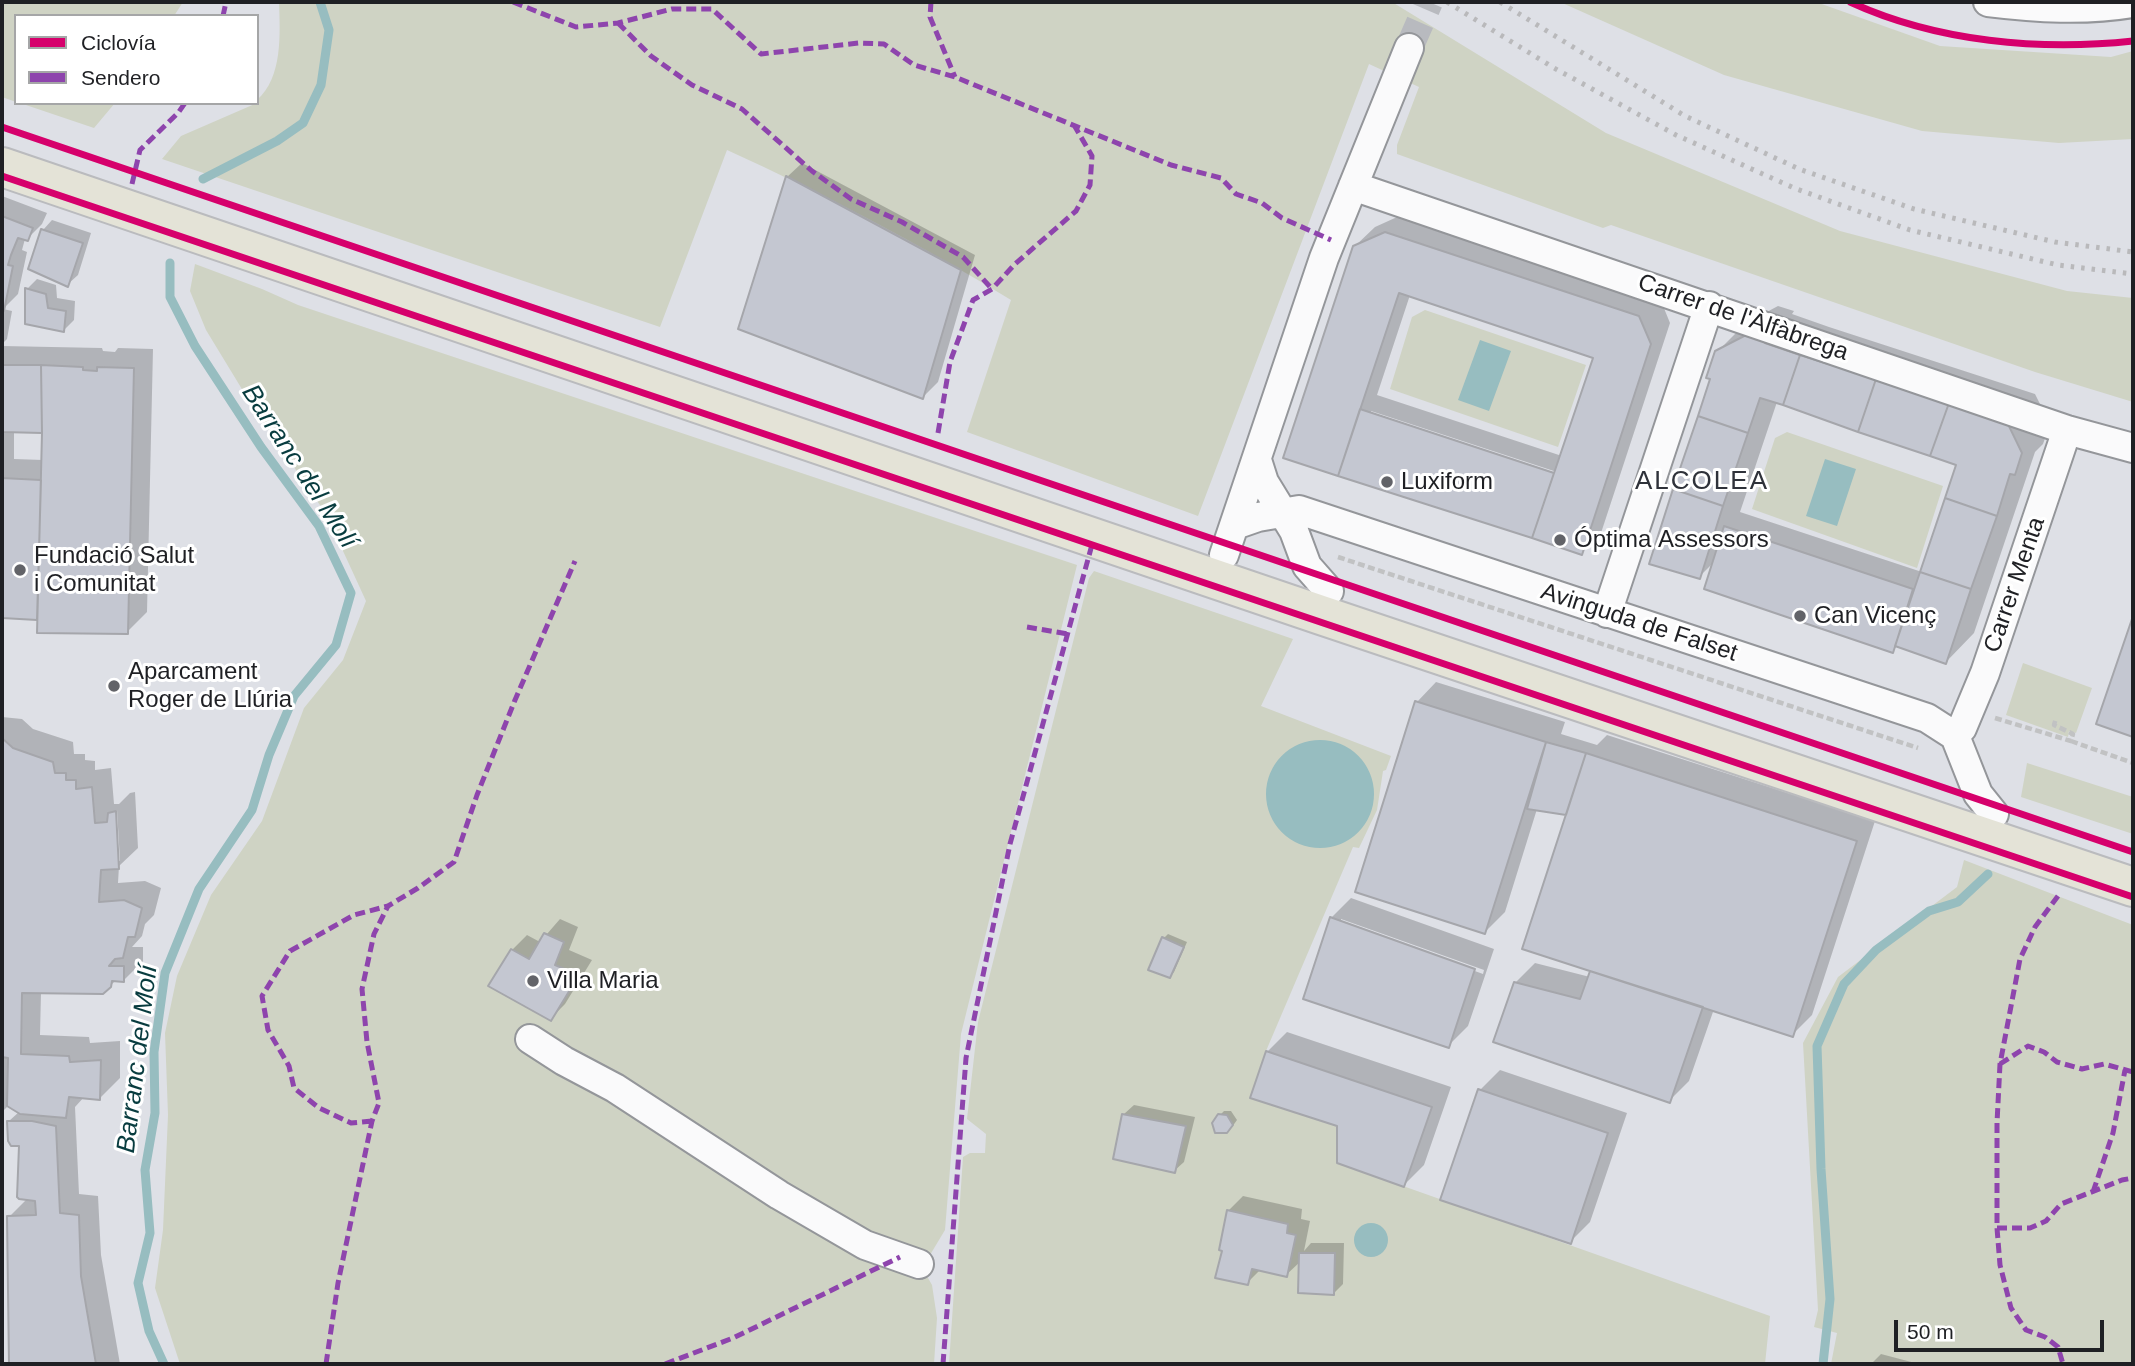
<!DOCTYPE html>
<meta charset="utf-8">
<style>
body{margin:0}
#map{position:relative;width:2135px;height:1366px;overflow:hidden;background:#dee0e6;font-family:Arial,sans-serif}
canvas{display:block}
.frame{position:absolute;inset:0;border:4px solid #1f2024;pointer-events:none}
.legend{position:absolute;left:14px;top:14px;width:245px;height:91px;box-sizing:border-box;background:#fff;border:2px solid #a5a6a7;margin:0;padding:9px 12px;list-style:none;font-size:21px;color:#1f2024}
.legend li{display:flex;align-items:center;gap:14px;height:35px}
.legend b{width:35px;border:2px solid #a5a6a7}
.scale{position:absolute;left:1894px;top:1320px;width:210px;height:32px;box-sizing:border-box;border:4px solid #1f2024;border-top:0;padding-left:9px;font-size:21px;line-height:24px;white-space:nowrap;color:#1f2024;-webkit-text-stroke:5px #fff;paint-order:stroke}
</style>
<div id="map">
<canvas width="2135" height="1366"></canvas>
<div class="frame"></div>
<ul class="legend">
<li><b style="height:9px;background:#d6006c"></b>Ciclovía</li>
<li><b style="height:9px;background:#8e44ad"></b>Sendero</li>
</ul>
<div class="scale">50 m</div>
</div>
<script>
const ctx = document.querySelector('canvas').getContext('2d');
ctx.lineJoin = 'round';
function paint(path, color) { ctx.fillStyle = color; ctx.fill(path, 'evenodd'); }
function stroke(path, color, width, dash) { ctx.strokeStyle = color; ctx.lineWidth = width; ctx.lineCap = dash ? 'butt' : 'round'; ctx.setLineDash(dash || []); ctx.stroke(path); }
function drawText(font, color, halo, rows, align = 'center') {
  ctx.font = font + ' Arial,sans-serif'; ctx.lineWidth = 6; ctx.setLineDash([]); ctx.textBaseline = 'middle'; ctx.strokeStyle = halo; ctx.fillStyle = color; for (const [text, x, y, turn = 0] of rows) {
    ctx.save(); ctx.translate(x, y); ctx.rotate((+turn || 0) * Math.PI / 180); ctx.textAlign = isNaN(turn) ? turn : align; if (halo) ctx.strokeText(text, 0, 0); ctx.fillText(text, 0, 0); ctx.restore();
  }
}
const green = new Path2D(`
 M2,2H183L174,16H16V102L2,97Z
 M279,2H1392L1606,133L1840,231L2067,291L2133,298V402L2035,372L1611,225L1603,228L1397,154V145L1419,87L1369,64L1198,516L967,432L1011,300C920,244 824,194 727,150L660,327L162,159L181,136L257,103V100C283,77 280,34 279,2Z
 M1560,2H1816L1940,46L2111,57L2133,51V139L2059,143L1922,131L1724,75Z
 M20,103H115L94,128Z
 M195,264L262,289L298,305L1077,565L961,1034L945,1230L930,1255L920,1264L932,1285L937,1318L934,1364H180L155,1288L163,1230L168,1115L165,1033L177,976L211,895L262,821L304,708L343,660L366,601L326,514L251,404L206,330L190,291Z
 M1425,310L1586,365L1558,447L1390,389L1412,317Z
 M1787,432L1943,486L1917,568L1752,509L1775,438Z
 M1094,571L1293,639L1261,706L1391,756L1386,770L1383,771L1377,810L1359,848L1353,847L1266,1051L1250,1098L1337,1126L1338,1163L1770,1316L1765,1364H949L963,1157L970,1153H985L986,1134L967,1119L978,1022L1089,578Z
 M2023,663L2092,688L2076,733L2069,731L2068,737L2006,715Z
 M2027,763L2133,797V834L2021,797Z
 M1964,860L2133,925V1364H1831L1837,1333L1814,1327L1818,1310L1803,1043L1838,977L1957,887Z`);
const water = new Path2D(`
 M1480,340L1511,351L1489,411L1458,400Z
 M1825,459L1856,469L1837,526L1806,516Z
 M1266 794a54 54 0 1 1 108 0a54 54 0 1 1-108 0Z
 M1354 1240a17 17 0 1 1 34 0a17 17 0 1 1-34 0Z`);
const shadow = new Path2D(`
 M802,163L975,255L938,382L923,397L787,177Z
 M2,196L47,213L42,224L27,239H25L22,250L27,252L18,294L3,309L12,311L7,339L2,344Z
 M1406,213L1659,296L1670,323L1601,533L1581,553L1338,474L1354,247L1375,227ZM1410,295L1595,357L1562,456L1377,395ZM1371,411L1563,474L1562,477L1371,414Z
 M52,220L91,233L78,275L68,284L43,230Z
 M37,279L56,285L57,298L75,301L74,320L64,330L27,289Z
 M1778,306L1794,311L1792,314L1829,327L2035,394L2050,424L2043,444L2035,452L1974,633L1946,662L1898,645L1892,651L1714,562L1699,577L1713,378L1717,352L1746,323ZM1777,402L1958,464L1922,572L1740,512Z
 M2,346L102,348L103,351L115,352L118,348L153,349L147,612L127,632L39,618L2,616ZM14,430L44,431L43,460L14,459Z
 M2133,622V735L2099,723Z
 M1436,682L1565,722L1561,734L1597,745L1607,735L1875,821L1812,1015L1792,1035L1714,1009L1689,1081L1669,1101L1515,983L1535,963L1590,977L1592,970L1568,814L1537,809L1505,912L1485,932L1417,702Z
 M2,717L22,719L33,729L73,742L74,754H85V760L95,761V770L111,768L114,804H119L130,793L135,792L138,848L119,866L118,883L145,881L161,888L154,915L145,924L142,936L132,947H143V961L123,981L116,980L110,986L41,992L40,1035L89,1037L90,1043L120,1041V1078L100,1098L85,1096L75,1107L79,1194L98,1196L101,1255L120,1364H11L9,1217L27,1199L21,1144L9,1121L19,1112L9,1105L2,1112ZM117,810L120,861H117L114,814Z
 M1351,898L1494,949L1468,1026L1448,1046L1331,918ZM1341,919L1484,970L1483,974L1341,922Z
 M560,919L578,927L569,950L592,960L565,1004L550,1019L512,950L527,935L540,942Z
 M1168,934L1187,942L1174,972L1170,976L1164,938Z
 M1287,1032L1451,1087L1424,1165L1404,1185L1267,1052Z
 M1500,1070L1627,1113L1590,1222L1570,1242L1480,1090Z
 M1134,1105L1195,1117L1184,1162L1174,1171L1124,1114Z
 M1224,1111H1231L1237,1120L1232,1127L1219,1116Z
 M1243,1196L1302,1209L1301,1219L1310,1221L1304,1251L1311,1243H1344L1343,1284L1333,1294L1301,1261L1286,1275L1261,1269L1247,1283L1224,1250L1228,1211Z
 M1881,1354L1919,1364H1871Z`);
const stream = new Path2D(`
 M203,179L277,141L303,123L321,85L329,30L320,2
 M164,1364L149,1331L138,1283L150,1233L145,1170L155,1113L154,1052L165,973L199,889L252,810L269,755L294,696L336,645L351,593L319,526L261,447L195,346L170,297V263
 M1823,1364L1830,1299L1821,1169L1817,1046L1844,984L1876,950L1929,911L1958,902L1988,874`);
const building = new Path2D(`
 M786,176L961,270L923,399L738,329Z
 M2,216L33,228L28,241L18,238L11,255L8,265L13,266L4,311H2Z
 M41,229L83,243L68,287L28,269Z
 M1385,232L1639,316L1651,344L1582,555L1532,538L1593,358L1399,293L1338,476L1283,458L1353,246Z
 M25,288L46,294L48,308L66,311L64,332L25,324Z
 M1748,334L1766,340L1765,343L1800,355L1783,405L1760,398L1748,433L1698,416L1710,379L1706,378L1715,351Z
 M1800,355L1876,379L1858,432L1783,405Z
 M2,365H41L42,433L2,432Z
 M41,365L83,367V370L97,371V367L134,368L128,634L37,633L42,433Z
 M1876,379L1949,403L1930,456L1858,432Z
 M1949,403L2007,422L2022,453L2015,475L2010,474L1997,516L1945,498L1956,465L1930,456Z
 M1360,409L1554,473L1532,538L1338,476Z
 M1698,416L1748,433L1723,506L1673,489Z
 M2,478L41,480L37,620L2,618Z
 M1673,489L1723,506L1700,579L1649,564Z
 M1945,498L1997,516L1971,589L1920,572Z
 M1724,526L1913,589L1893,653L1704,589Z
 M1920,572L1971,589L1946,664L1895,646Z
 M2133,616V737L2096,724Z
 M1415,701L1546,742L1485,934L1355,892Z
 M2,738L13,748L53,762L55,773H66V780H76V789L92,787L95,823L107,822L108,813L116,811L119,869L101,870L99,902L124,900L142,908L135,937H128L123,958L115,959L109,966H124V982L112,981L111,987L103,994L22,993L21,1054L69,1056L70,1062L101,1060L100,1100L69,1097L66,1118L20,1114L7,1106L8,1058L2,1057Z
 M1546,742L1586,753L1566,815L1527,809Z
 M1586,753L1857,841L1793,1037L1522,949Z
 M1330,917L1475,969L1449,1048L1303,999Z
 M544,933L564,942L555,965L579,975L551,1021L488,986L511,949L529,959Z
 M1162,937L1184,947L1170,978L1148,970Z
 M1590,971L1703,1007L1670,1103L1493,1042L1514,982L1580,999Z
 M1266,1051L1432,1107L1404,1187L1337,1163V1126L1250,1098Z
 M1478,1089L1608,1133L1571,1244L1440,1200Z
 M1122,1114L1186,1126L1175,1173L1113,1159Z
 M1218,1114L1227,1115L1233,1125L1227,1133H1215L1212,1123Z
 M7,1121H32L56,1126L60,1213L79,1215L81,1276L96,1364H9L7,1216L36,1215L35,1201L19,1199L17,1197L19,1146H11L8,1141Z
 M1227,1210L1288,1224L1287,1233L1296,1235L1287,1277L1252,1269L1248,1285L1215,1278L1222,1251L1219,1250Z
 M1299,1253H1335L1334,1295L1298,1293Z`);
const streetTunnel = new Path2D(`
 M1409,48L1429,2`);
const path = new Path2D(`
 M1338,557L1918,748
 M1995,718L2071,741L2073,734L2054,725L2056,718
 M2071,741L2133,763`);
const street = new Path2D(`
 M1988,2C2037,8 2084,11 2133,3
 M1353,186L2067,430L2133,448
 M1257,460L1264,482L1294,531L1307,566L1329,591
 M1235,525L1258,517L1299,510L1927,718L1955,736L1978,794L1994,814
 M1224,555L1324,258L1409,48
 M1607,613L1709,306
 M1955,736L1962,728L1985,673L2067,430
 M530,1039L564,1061L615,1088L779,1195L865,1245L919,1264`);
const primary = new Path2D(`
 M2,167L1321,615L2133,887`);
const rail = new Path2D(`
 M1447,2L1554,68L1676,135L1794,188L1910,230L2058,265L2133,274
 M1500,2L1685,116L1799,169L1914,209L2055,242L2133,252`);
const quiet = new Path2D(`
 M513,2L576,27L618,23L672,9H712L761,54L859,43L884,44L914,65L955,77L1171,165L1221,178L1236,194L1262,203L1282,218L1331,240
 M931,2L930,17L955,77
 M223,16L226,2
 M618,23L651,56L692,85L742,109L812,171L851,199L902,222L963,257L992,289
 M132,184L140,150L178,113L185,103
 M938,433L950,362L973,300L992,289L1015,264L1076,211L1090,185L1092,156L1074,125
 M1027,627L1068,634
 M2058,896L2035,927L2020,959L2000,1064L1997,1123V1228L2000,1265L2011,1308L2026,1330L2045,1337L2058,1347L2063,1364
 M2000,1064L2028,1046L2044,1052L2057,1062L2082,1069L2104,1064L2133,1072
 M372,1121L351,1123L319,1108L294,1088L289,1066L268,1030L262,996L290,951L354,915L388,906
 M2093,1192L2113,1133L2125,1070
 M1997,1228H2030L2046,1221L2061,1204L2122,1180L2133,1178
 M326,1364L338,1283L372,1121L379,1103L367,1042L362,989L374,934L388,906L418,888L454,862L477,795L515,700L575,561
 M665,1364L733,1338L900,1257
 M943,1364L966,1058L1010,844L1093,541`);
const cycleway = new Path2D(`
 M1850,2C1937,42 2040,51 2133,41
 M2,127L2133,852
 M2,176L2133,897`);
const markers = [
 [1387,482,7,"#626368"],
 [1560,540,7,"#626368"],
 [20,570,7,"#626368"],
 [1800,616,7,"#626368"],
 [114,686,7,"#626368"],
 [533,981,7,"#626368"]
];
const streetNames = [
 ["Carrer de l'Àlfàbrega",1743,318,19],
 ["Carrer Menta",2015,585,-71],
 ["Avinguda de Falset",1639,623,18]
];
const poiNames = [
 ["Luxiform",1401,482],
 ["Óptima Assessors",1574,540],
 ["Fundació Salut",34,556],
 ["i Comunitat",34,584],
 ["Can Vicenç",1814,616],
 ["Aparcament",128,672],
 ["Roger de Llúria",128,700],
 ["Villa Maria",547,981]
];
const waterNames = [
 ["Barranc del Molí",299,467,57],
 ["Barranc del Molí",138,1059,-83]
];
const neighbourhoodNames = [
 ["ALCOLEA",1702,482]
];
paint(green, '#cfd3c4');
paint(water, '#97bdc0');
paint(shadow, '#0003');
stroke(stream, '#97bdc0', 9);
paint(building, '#c4c7d1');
stroke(building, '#a5a6ab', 2);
stroke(streetTunnel, '#b8babf', 28, [28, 14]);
stroke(street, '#94969a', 32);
stroke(primary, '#babbbe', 42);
stroke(path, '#c1c2c3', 4.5, [7, 3.5]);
stroke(street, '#fafafb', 28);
stroke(primary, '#e4e3d7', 38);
stroke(rail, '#b9b9bb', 5, [3.5, 7]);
stroke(quiet, '#8e44ad', 5, [10, 5]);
stroke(cycleway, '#d6006c', 7);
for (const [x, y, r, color] of markers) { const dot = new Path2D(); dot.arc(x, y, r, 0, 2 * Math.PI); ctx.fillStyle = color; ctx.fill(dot); stroke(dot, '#fff', 2.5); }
drawText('24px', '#1f2024', '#fff', streetNames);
drawText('24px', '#1f2024', '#fff', poiNames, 'left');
drawText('italic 26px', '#083c3f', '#fff', waterNames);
ctx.letterSpacing = '2px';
drawText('26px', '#2f323a', '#fff', neighbourhoodNames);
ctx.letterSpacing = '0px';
</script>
